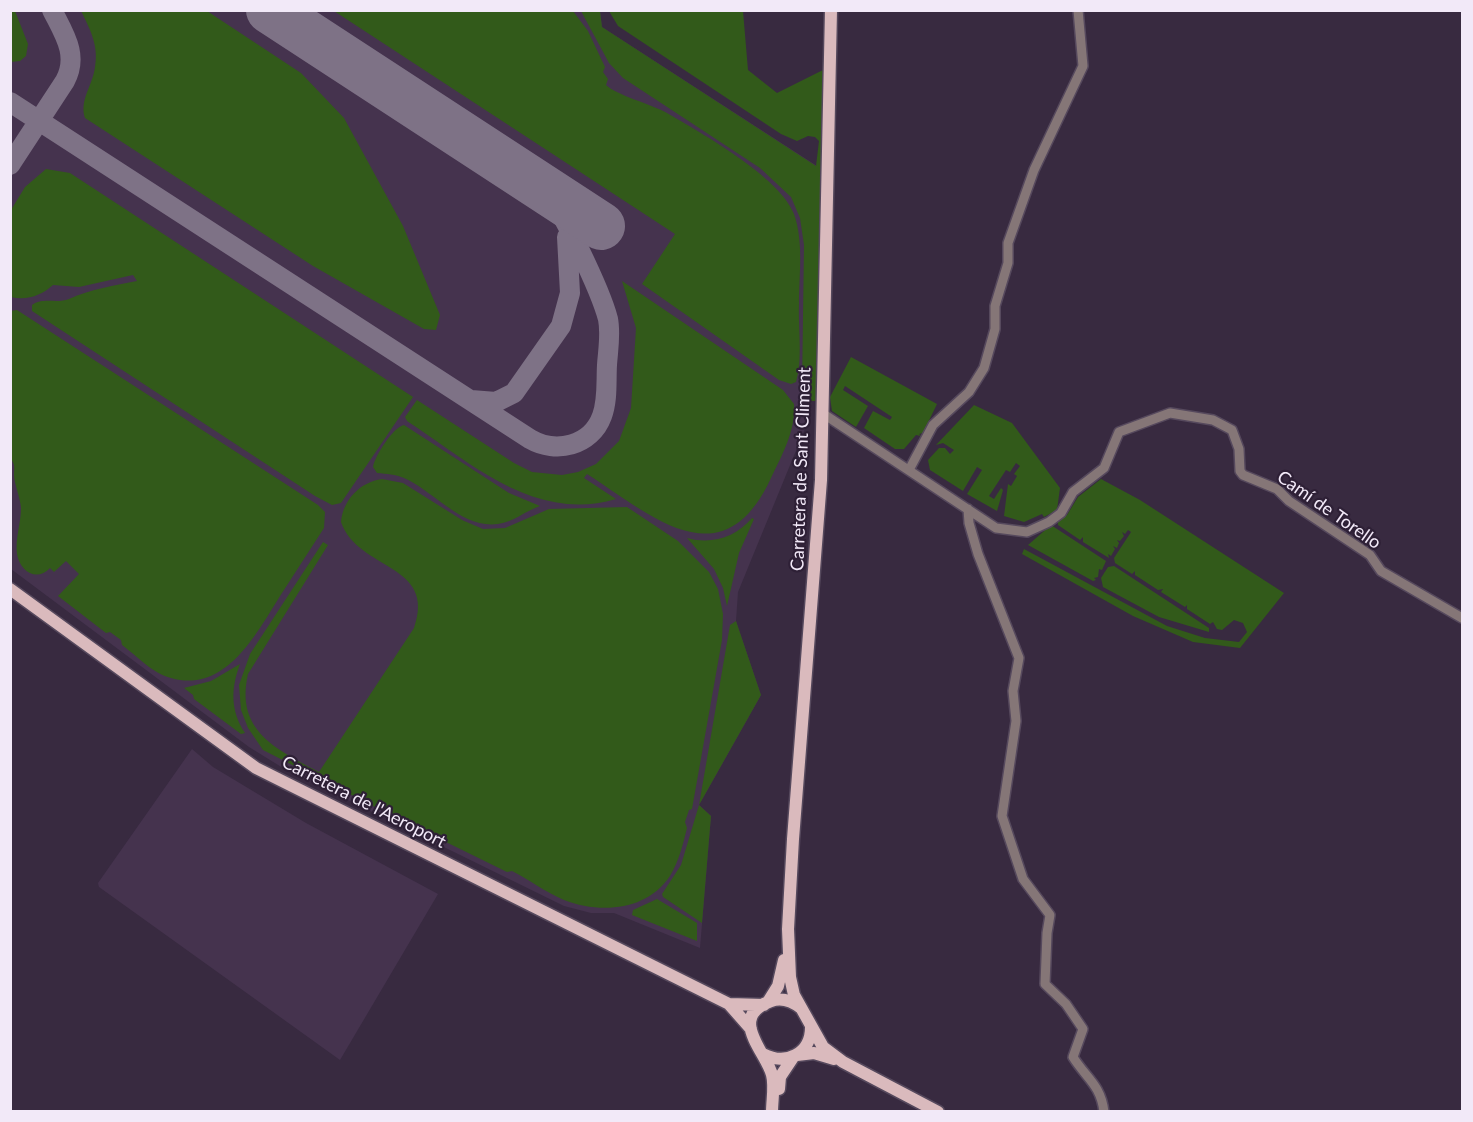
<!DOCTYPE html>
<meta charset="utf-8">
<style>
body{margin:0}
#map{position:relative;width:1473px;height:1122px;overflow:hidden;background:#382a40;font-family:Lato,sans-serif}
canvas{display:block}
.frame{position:absolute;inset:0;border:12px solid #f2e9f8;pointer-events:none}
</style>
<div id="map">
<canvas width="1473" height="1122"></canvas>
<div class="frame"></div>
</div>
<script>
const ctx = document.querySelector('canvas').getContext('2d');
ctx.lineJoin = 'round';
function paint(path, color) { ctx.fillStyle = color; ctx.fill(path, 'evenodd'); }
function stroke(path, color, width, dash) { ctx.strokeStyle = color; ctx.lineWidth = width; ctx.lineCap = dash ? 'butt' : 'round'; ctx.setLineDash(dash || []); ctx.stroke(path); }
function drawText(font, color, halo, rows, align = 'center') {
  ctx.font = font + ' Lato,sans-serif'; ctx.lineWidth = 4.5; ctx.setLineDash([]); ctx.textBaseline = 'middle'; ctx.strokeStyle = halo; ctx.fillStyle = color; for (const [text, x, y, turn = 0] of rows) {
    ctx.save(); ctx.translate(x, y); ctx.rotate((+turn || 0) * Math.PI / 180); ctx.textAlign = isNaN(turn) ? turn : align; if (halo) ctx.strokeText(text, 0, 0); ctx.fillText(text, 0, 0); ctx.restore();
  }
}
const built = new Path2D(`
 M11,11H600L602,27L817,166L816,389L811,401V414L738,592L736,621L761,695L699,805L711,816L700,948L614,913H591L564,906L283,768L249,747L11,569Z
 M192,749L213,767L306,823L438,894L340,1060L99,887L98,883Z`);
const green = new Path2D(`
 M10,11H15L28,44L26,56L20,61L11,62Z
 M81,11H207L301,73L344,118L403,226L440,315L436,330L424,329L313,266L85,118C79,100 93,85 95,67C99,46 90,29 81,11Z
 M334,11H573L588,31L605,67L603,72L608,79L606,85C616,95 651,104 667,113C701,133 780,177 794,214C804,242 799,276 799,304C798,329 803,359 796,382L791,384L779,380L642,284L675,234Z
 M581,11H600L602,27L816,166L819,141L815,137L808,136L797,141L781,134L618,26L609,11H743L748,70L777,93L825,69L817,399L815,401H811L802,388L804,245L800,218L791,197L760,168L623,78L609,63Z
 M46,169L70,173L413,397L341,503L332,505L315,496L32,311V305C43,297 57,304 69,299C91,289 112,286 137,281L133,275L79,287L53,285C42,295 27,301 11,297V210L25,187Z
 M622,281L783,390L794,404C796,430 782,455 771,478C723,582 652,516 587,474L584,478L616,499C535,523 471,463 407,421L405,417L417,400L514,463L532,472L562,475L578,472L596,464L619,441L631,408L636,328Z
 M17,310L318,505L325,512L324,528C310,550 296,571 282,593C257,632 227,694 171,678C153,674 136,655 122,645L121,640L110,632L106,633L58,596L79,574L66,561L54,572L50,568C37,582 20,572 17,554C15,539 21,523 21,508C20,497 15,486 14,476C14,468 16,465 10,458V311Z
 M851,357L937,404L923,433L919,434L921,436L916,435L904,449H895L864,428L873,411L890,420L892,417L845,386L843,390L868,406L856,427L832,411L830,397Z
 M974,405L1012,423L1060,488L1057,510L1044,517L1042,514L1024,522L1004,516L1008,484L1011,486L1017,476L1014,474L1020,466L1016,463L1010,472L1006,470L989,496L994,499L1001,488L1003,490L997,511L967,494L982,470L977,467L963,491L930,470L928,460L939,448H945L950,454L954,450L943,443L936,445Z
 M404,425L509,493L540,506C525,511 514,522 498,524C462,529 434,491 404,478C395,474 387,474 377,473L373,467C375,456 393,427 404,425Z
 M382,479L403,483L462,520L483,529L505,528L549,509L627,507L678,541L709,572L718,589L723,614L722,640L692,809L689,810L685,822L687,828C683,844 679,861 670,876C647,911 600,914 564,900C545,892 530,880 512,871L507,872L397,818L391,812L377,808L263,750L248,728L241,710L239,685L250,654L323,542L328,545L248,674C235,731 276,749 319,772L414,628C437,563 358,571 341,522C343,500 360,482 382,479Z
 M1101,479L1140,500L1284,593L1240,648L1193,642L1133,616L1022,554L1024,549L1167,626L1205,638L1239,642L1247,632L1243,623L1234,620L1222,630L1217,629L1213,622L1210,624L1187,609V605L1185,607L1161,592L1163,589L1158,590L1135,575V571L1132,574L1115,563L1114,558L1131,532L1128,530L1125,534L1122,532L1124,536L1120,541L1117,540L1119,543L1117,548L1113,546L1115,549L1111,556L1108,554L1109,558L1083,542V537L1080,540L1058,525V521L1067,515L1078,497Z
 M752,518L754,519L739,553L727,606L723,588L714,569L687,538C712,545 736,537 752,518Z
 M1051,525L1106,561L1102,570L1099,569L1098,577L1094,578L1096,580L1093,581L1028,545Z
 M1114,566L1209,628V632L1159,617L1103,587L1101,578L1108,567Z
 M736,621L761,695L699,805L711,816L702,923L663,897L662,894L681,865L699,805L730,625Z
 M240,664C231,688 230,710 245,733L241,734L194,699L193,695L184,688L211,681Z
 M657,899L697,923V941L632,915L633,910Z`);
const taxiway = new Path2D(`
 M10,102L530,439C556,454 591,446 602,416C608,400 606,381 607,365C608,350 611,334 608,319C601,292 561,206 543,188
 M10,165L65,81C79,55 64,34 52,10
 M471,400L496,402L514,393L561,326L570,293L567,237`);
const runway = new Path2D(`
 M270,10L601,226`);
const minor = new Path2D(`
 M822,413L996,528L1027,532L1049,522L1061,513L1073,492L1104,468L1119,432L1170,413L1213,420L1232,430L1239,449L1240,471L1243,475L1277,489L1289,501L1370,555L1381,571L1462,618
 M909,470L933,425L969,392L984,368L995,329V306L1008,263V243L1034,170L1083,66L1078,10
 M968,509L969,523L978,554L1019,658L1013,691L1016,721L1002,816L1023,879L1050,915L1047,933L1045,984L1066,1004L1083,1029L1073,1057C1086,1078 1101,1085 1104,1112`);
const major = new Path2D(`
 M831,10L821,480L793,839L788,929L790,977L794,995L823,1047L843,1062L938,1112
 M10,589L256,768L729,1004L751,1029
 M768,1002L778,986L784,960
 M729,1004L764,1005
 M763,1054C786,1066 811,1054 811,1027
 M797,1055L814,1053L834,1059
 M779,1089L780,1077L794,1056
 M772,1112C772,1100 775,1086 772,1075C767,1053 726,1017 771,1001C782,997 792,1001 801,1008`);
const streetNames = [
 ["Carretera de Sant Climent",801,469,-88],
 ["Camí de Torello",1329,510,35],
 ["Carretera de l'Aeroport",364,802,27]
];
paint(built, '#45334e');
paint(green, '#325a1a');
stroke(taxiway, '#7e7286', 20);
stroke(runway, '#7e7286', 48);
stroke(minor, '#56495d', 12);
stroke(major, '#56495d', 15);
stroke(minor, '#857677', 9);
stroke(major, '#dababd', 12);
drawText('18px', '#f2e9f8', '#2e2036', streetNames);
</script>
